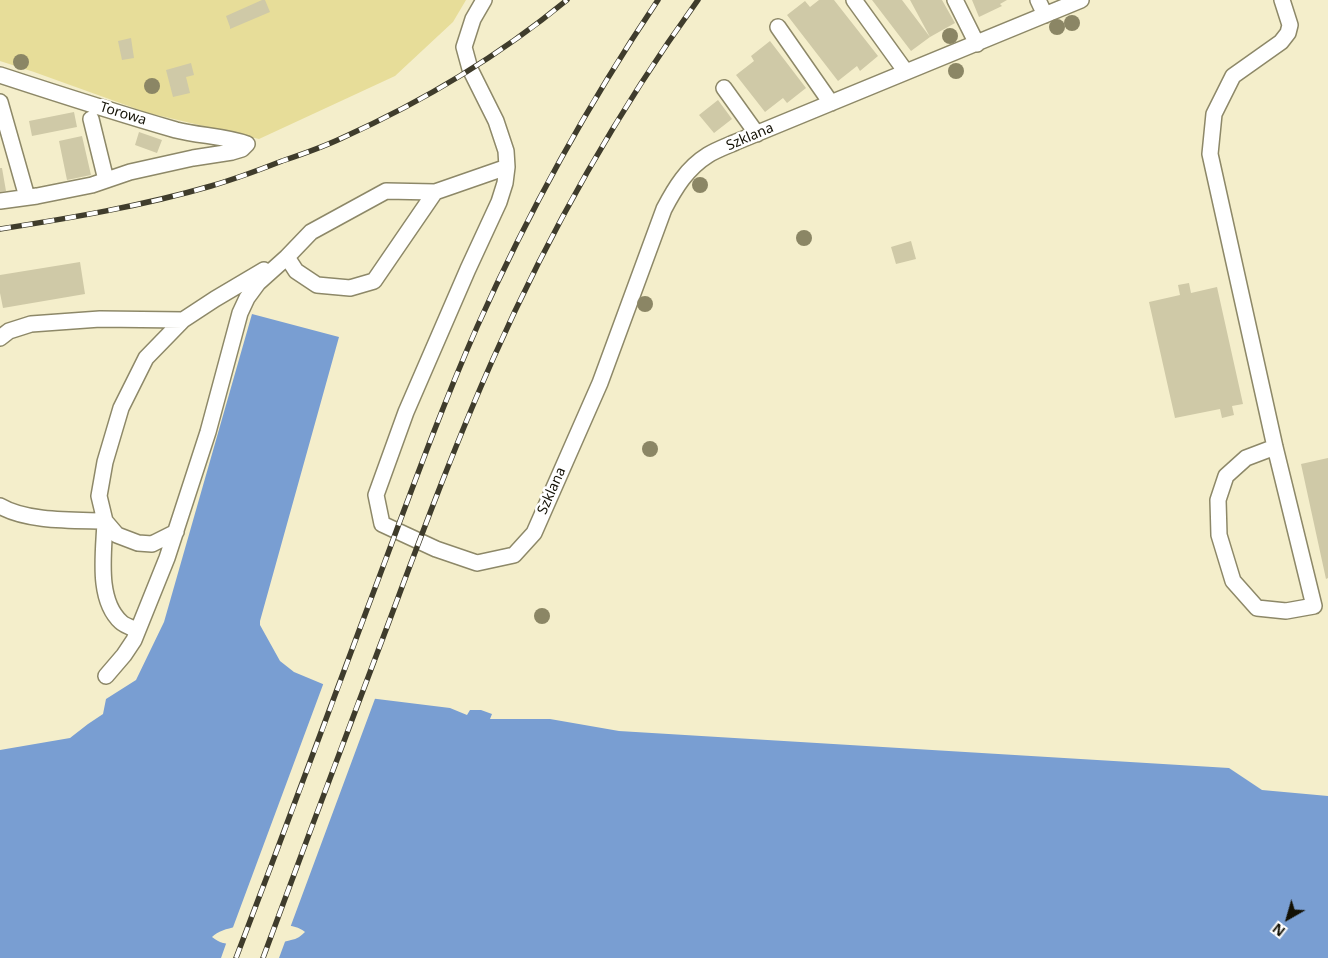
<!DOCTYPE html>
<style>
body{margin:0}
#map{position:relative;width:1328px;height:958px;overflow:hidden;background:#f4eecb;font-family:"Noto Sans",sans-serif}
canvas{display:block}
.north{position:absolute;left:1263px;top:893px;width:50px;height:50px;-webkit-text-stroke:4px #fff;paint-order:stroke;rotate:218deg;font-size:14px;font-weight:700;line-height:20px;text-align:center;color:#131105}
.north::after{content:'';display:block;margin:auto;width:18px;height:22px;background:#131105;clip-path:polygon(50% 0,100% 100%,50% 72%,0 100%)}
</style>
<div id="map">
<canvas width="1328" height="958"></canvas>
<div class="north">N</div>
</div>
<script>
const ctx = document.querySelector('canvas').getContext('2d');
ctx.lineJoin = 'round';
function paint(path, color) { ctx.fillStyle = color; ctx.fill(path, 'evenodd'); }
function stroke(path, color, width, dash) { ctx.strokeStyle = color; ctx.lineWidth = width; ctx.lineCap = dash ? 'butt' : 'round'; ctx.setLineDash(dash || []); ctx.stroke(path); }
function drawText(font, color, halo, rows, align = 'center') {
  ctx.font = font + ' "Noto Sans",sans-serif'; ctx.lineWidth = 5; ctx.setLineDash([]); ctx.textBaseline = 'middle'; ctx.strokeStyle = halo; ctx.fillStyle = color; for (const [text, x, y, turn = 0] of rows) {
    ctx.save(); ctx.translate(x, y); ctx.rotate((+turn || 0) * Math.PI / 180); ctx.textAlign = isNaN(turn) ? turn : align; if (halo) ctx.strokeText(text, 0, 0); ctx.fillText(text, 0, 0); ctx.restore();
  }
}
const green = new Path2D(`
 M0,0H466L453,22L395,76L259,139L148,113L34,72L0,61Z`);
const water = new Path2D(`
 M252,314L339,337L260,621V625L280,661L294,672L330,687L369,698L450,708L467,715L470,710H481L492,714L490,719H550L619,731L1229,768L1262,790L1328,796V958H0V750L70,738L88,724L103,714L106,699L136,680L164,622ZM284,925C292,926 299,927 305,932C301,936 297,939 291,940C279,944 235,946 223,943C219,942 215,939 212,937C228,922 263,926 284,925Z`);
const pier = new Path2D(`
 M324,682L330,685L376,696L290,928L232,930Z
 M286,939L279,958H221L227,941L236,942Z`);
const building = new Path2D(`
 M262,0H265L270,12L230,29V27L226,16Z
 M819,0H834L878,56L860,71L857,66L838,81L787,15L805,1L810,7Z
 M872,0H902L930,37L910,0H942L955,23L930,37L911,51Z
 M972,0H1007L1000,4L1002,6L979,17Z
 M131,38L134,58L122,60L118,41Z
 M770,41L806,88L787,103L783,98L765,112L736,75L754,61L751,56Z
 M191,63L194,75L186,77L190,93L173,97L166,70Z
 M718,100L732,119L714,133L699,115Z
 M74,112L77,127L32,136L29,121Z
 M139,132L162,140L157,153L135,145Z
 M82,136L91,175L67,180L59,141Z
 M0,168H2L6,191L0,192Z
 M911,241L916,259L896,264L891,247Z
 M80,262L85,294L3,308L0,293V275Z
 M1189,283L1191,293L1217,287L1243,404L1232,406L1234,415L1222,418L1220,409L1175,418L1149,302L1180,295L1178,285Z
 M1328,458V578L1326,579L1301,464Z`);
const service = new Path2D(`
 M484,0L473,19L464,47L470,69L496,121L506,151L507,167L505,183L499,202L468,269L406,412L376,495L382,524L436,549L477,563L514,555L534,533L600,383L664,209C675,188 687,168 708,155C716,150 727,146 736,142L1081,0
 M854,0L906,72
 M955,0L977,44
 M1038,0L1045,15
 M778,27L831,103
 M0,75C58,94 117,113 176,130C200,136 225,136 247,144
 M724,88L757,134
 M0,102L27,197
 M91,119L106,180
 M435,192L374,281L350,288L317,285L296,271L287,257L311,232L386,191L435,192L507,167
 M0,201L37,196L92,185L130,172L193,158L232,152L242,149L247,144
 M0,338L9,331L31,324L100,319L183,320
 M1275,447L1246,458L1226,476L1218,500L1219,535L1233,581L1257,608L1286,611L1314,606L1275,447L1210,154L1214,114L1233,76L1281,42L1288,33L1290,25L1282,0
 M0,506C27,522 74,520 105,521C104,552 96,599 121,622C125,626 133,628 138,630
 M176,532L152,544L138,543L117,535L105,521L99,496L105,462L121,408L146,358L183,320L215,299L264,270
 M106,676L124,655L134,640L167,558L208,432L240,313L247,298L258,283L287,257`);
const rail = new Path2D(`
 M0,229C71,218 142,206 211,186C235,179 259,170 282,161C303,154 323,147 342,138C422,102 499,56 567,0
 M236,958C280,843 323,728 366,612C402,517 436,420 477,327C528,213 588,104 658,0
 M263,958C303,850 343,743 384,635C419,542 453,449 493,359C549,233 617,112 698,0`);
const trees = [
 [1072,23],
 [1057,27],
 [950,36],
 [21,62],
 [956,71],
 [152,86],
 [700,185],
 [804,238],
 [645,304],
 [650,449],
 [542,616]
];
const streetNames = [
 ["Torowa",123,114,17],
 ["Szklana",750,137,-23],
 ["Szklana",552,491,-66]
];
paint(green, '#e7dd99');
paint(water, '#799ed2');
paint(pier, '#f4eecb');
paint(building, '#cfc9a7');
stroke(service, '#8d8868', 18);
stroke(service, '#fff', 15);
stroke(rail, '#3f3c2c', 5.5);
stroke(rail, '#fff', 4, [11]);
ctx.fillStyle = '#8b8665';
for (const [x, y] of trees) { ctx.beginPath(); ctx.arc(x, y, 8, 0, 2 * Math.PI); ctx.fill(); }
drawText('14px', '#131105', '#fff', streetNames);
</script>
